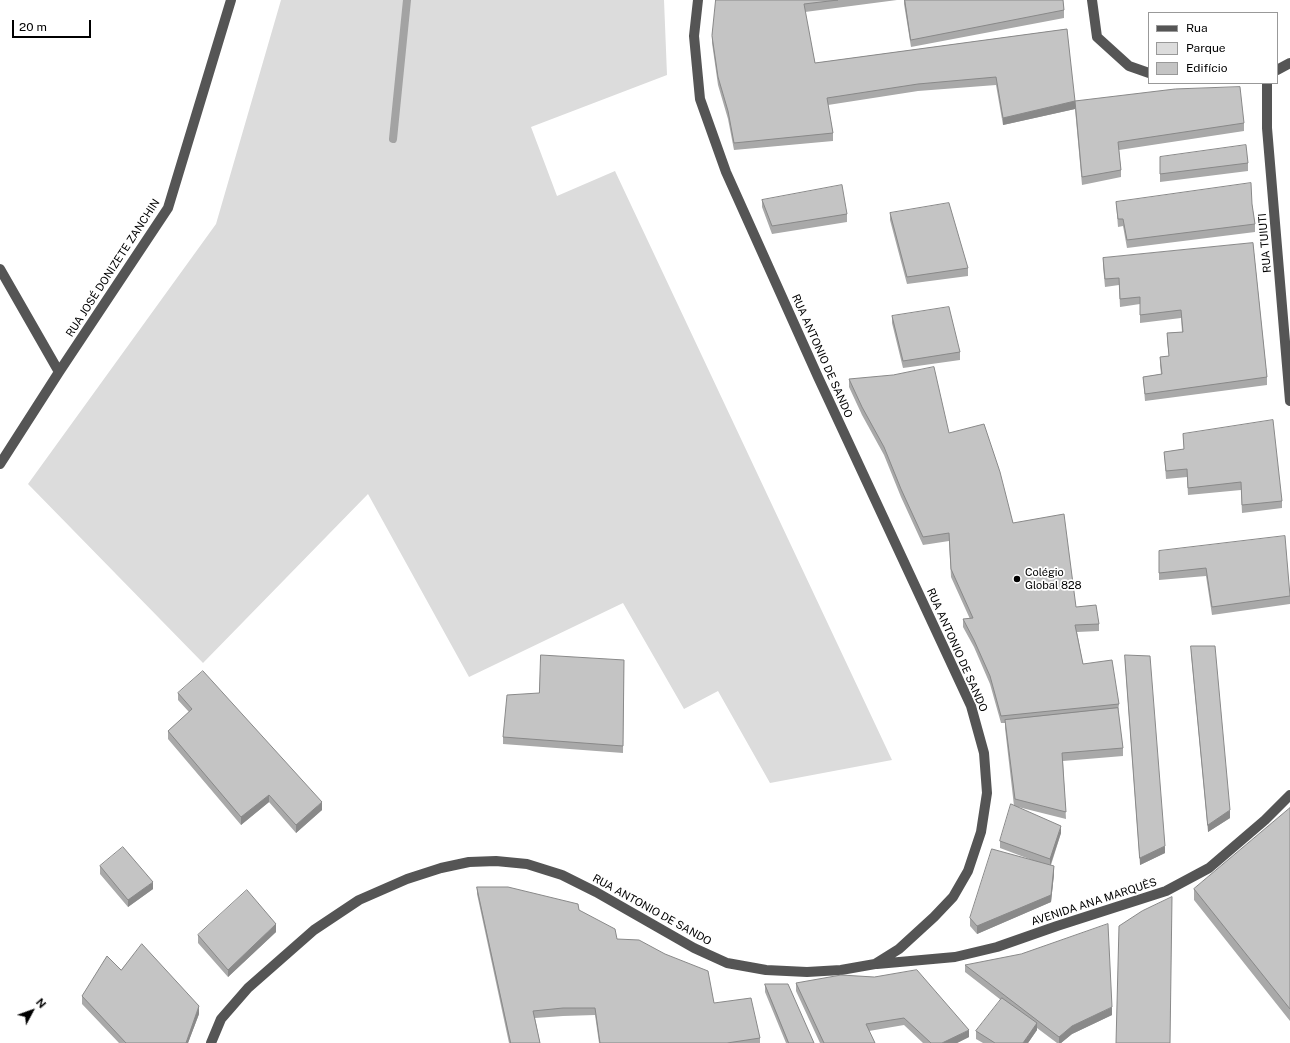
<!DOCTYPE html>
<meta charset="utf-8">
<style>
body{margin:0}
#map{position:relative;width:1290px;height:1043px;overflow:hidden;background:#fff;font-family:"Public Sans",sans-serif}
canvas{display:block}
.legend{position:absolute;left:1148px;top:12px;width:130px;height:72px;box-sizing:border-box;background:#fff;border:1px solid #999;margin:0;padding:5px 7px;list-style:none;font-size:12px;color:#000}
.legend li{display:flex;align-items:center;gap:8px;height:20px}
.legend b{width:20px;border:1px solid #999}
.north{position:absolute;left:12px;top:991px;width:40px;height:40px;-webkit-text-stroke:3px #fff;paint-order:stroke;rotate:49deg;font-size:11px;font-weight:700;line-height:16px;text-align:center;color:#000}
.north::after{content:'';display:block;margin:auto;width:14px;height:18px;background:#000;clip-path:polygon(50% 0,100% 100%,50% 72%,0 100%)}
.scale{position:absolute;left:12px;top:20px;width:79px;height:18px;box-sizing:border-box;border:2px solid #000;border-top:0;padding-left:5px;font-size:12px;line-height:14px;white-space:nowrap;color:#000;-webkit-text-stroke:3px #fff;paint-order:stroke}
</style>
<div id="map">
<canvas width="1290" height="1043"></canvas>
<ul class="legend">
<li><b style="height:5px;background:#555"></b>Rua</li>
<li><b style="height:11px;background:#dcdcdc"></b>Parque</li>
<li><b style="height:11px;background:#c4c4c4"></b>Edifício</li>
</ul>
<div class="north">N</div>
<div class="scale">20 m</div>
</div>
<script>
const ctx = document.querySelector('canvas').getContext('2d');
ctx.lineJoin = 'round';
function paint(path, color) { ctx.fillStyle = color; ctx.fill(path, 'evenodd'); }
function stroke(path, color, width, dash) { ctx.strokeStyle = color; ctx.lineWidth = width; ctx.lineCap = dash ? 'butt' : 'round'; ctx.setLineDash(dash || []); ctx.stroke(path); }
function drawText(font, color, halo, rows, align = 'center') {
  ctx.font = font + ' "Public Sans",sans-serif'; ctx.lineWidth = 3.5; ctx.setLineDash([]); ctx.textBaseline = 'middle'; ctx.strokeStyle = halo; ctx.fillStyle = color; for (const [text, x, y, turn = 0] of rows) {
    ctx.save(); ctx.translate(x, y); ctx.rotate((+turn || 0) * Math.PI / 180); ctx.textAlign = isNaN(turn) ? turn : align; if (halo) ctx.strokeText(text, 0, 0); ctx.fillText(text, 0, 0); ctx.restore();
  }
}
const green = new Path2D(`
 M281,0H664L667,75L531,127L557,196L615,171L892,760L770,783L718,691L684,709L623,603L469,677L368,494L203,663L28,484L216,224Z`);
const stream = new Path2D(`
 M393,139L407,0`);
const minor = new Path2D(`
 M1092,0L1097,37L1129,66L1149,73
 M1277,70L1290,63
 M1267,83V128L1290,401
 M0,269L59,372
 M0,464L59,372L168,208L231,0
 M877,964L955,957L997,947L1057,926L1166,891L1209,868L1265,820L1290,795
 M211,1043L221,1019L248,988L314,930L359,900L407,879L441,868L469,862L496,861L527,864L562,875L596,892L694,948L727,963L766,970L807,972L841,970L875,964L899,949L934,917L953,897L968,871L981,832L987,793L984,753L971,706L818,377L726,172L700,99L694,36L698,0`);
const wall = new Path2D(`
 M716,0H897L805,12L815,63L1067,29L1075,109L1003,125L996,85L918,91L828,105L833,133V141L734,150L728,119L718,85L712,43V36Z
 M904,0H1063L1064,10V18L911,47L904,4Z
 M1075,101L1244,123V131L1119,150L1121,170V177L1082,185L1075,109Z
 M1160,157L1248,163V171L1160,182Z
 M762,200L847,214V222L772,234L762,207Z
 M1116,202L1252,204L1255,224V232L1127,248L1123,226L1118,227Z
 M890,213L968,268V276L907,284L890,220Z
 M1253,243L1267,377V385L1145,401L1143,377L1161,374L1160,365V357L1169,356L1167,341V333L1182,332L1181,318L1140,323V304L1120,307L1119,285L1105,287L1103,266V258Z
 M892,316L960,352V360L903,368L892,323Z
 M849,379L949,433L1013,523L1076,607L1099,624V631L1077,632L1083,664L1119,704L1118,712L1123,748V756L1063,761L1066,819L1018,807L1061,833L1051,865L1054,874L1051,902L977,934L970,926V918L1032,860L1000,848V841L1014,806L1005,728V723H1001L990,684L974,647L963,627V619H970L951,577L949,541L923,545L901,497L884,455L862,415L849,387Z
 M1183,434L1282,501V508L1242,513L1241,490L1188,495L1187,477L1166,479L1164,452L1184,449Z
 M1159,551L1290,596V604L1212,615L1206,576L1159,580Z
 M1191,646L1230,818L1208,832L1191,653Z
 M1125,655L1165,853L1140,865L1125,663Z
 M624,660L623,753L503,744V737L539,693Z
 M178,693L322,810L296,833L269,802L241,825L168,739V731L189,712L178,700Z
 M1290,808V1021L1194,900V889Z
 M100,866L153,889L128,907L100,874Z
 M477,887L579,910L617,939L714,1003L760,1038V1043H599L595,1015L563,1016L535,1018L540,1043H509L477,894Z
 M276,932L228,977L198,943V935Z
 M965,965L1112,1015L1072,1034L1061,1043H1057L1037,1028V1030L1028,1043H983L976,1039V1031L1001,1000L965,972Z
 M796,983L969,1037L957,1043H923L904,1025L869,1031L875,1043H820L796,991Z
 M765,984L814,1043H786L765,992Z
 M82,996L199,1014L188,1043H119L82,1004Z`);
const shadedWall = new Path2D(`
 M1075,101V109L1003,125V118Z
 M269,795V802L241,825V817Z
 M322,802V810L296,833V825Z
 M1230,810V818L1208,832V825Z
 M1061,826V833L1050,866V859Z
 M1165,846V853L1140,865V858Z
 M1054,866V874L1051,902L977,934V926Z
 M153,882V889L128,907V900Z
 M276,924V932L228,977V970Z
 M199,1006V1014L188,1043H186Z
 M1112,1007V1015L1072,1034L1061,1043H1059V1037L1072,1026Z
 M1037,1023V1030L1028,1043H1023Z
 M969,1030V1037L957,1043H942Z`);
const building = new Path2D(`
 M716,0H838L804,4L815,63L1067,29L1075,101L1003,118L996,77L918,84L827,98L833,133L734,143L728,111L718,77L712,36Z
 M905,0H1063L1064,10L911,40Z
 M1240,87L1244,123L1118,142L1121,170L1082,177L1075,101L1175,89Z
 M1246,145L1248,163L1160,174V157Z
 M1251,183L1252,204L1255,224L1127,240L1123,219H1118L1116,202Z
 M842,185L847,214L772,226L762,200Z
 M949,203L968,268L907,277L890,213Z
 M1253,243L1267,377L1145,394L1143,377L1162,374L1160,357L1169,356L1167,333L1183,332L1181,310L1140,315V297L1120,299L1119,278L1105,279L1103,258Z
 M949,307L960,352L903,361L892,316Z
 M934,367L949,433L984,424L1000,472L1013,523L1064,514L1076,607L1096,605L1099,624L1075,625L1083,664L1112,660L1119,704L1001,716L990,676L974,640L963,619L973,618L951,569L949,533L923,537L901,489L884,447L862,407L849,379L893,375Z
 M1273,420L1282,501L1242,505L1241,482L1188,488L1187,469L1166,471L1164,452L1184,449L1183,434Z
 M1285,536L1290,596L1212,607L1206,568L1159,573V551Z
 M1191,646H1215L1230,810L1208,825Z
 M541,655L624,660L623,746L503,737L507,695L539,693Z
 M1125,655L1150,656L1165,846L1140,858Z
 M203,671L322,802L296,825L269,795L241,817L168,731L192,709L178,693Z
 M1118,708L1123,748L1062,753L1066,812L1015,799L1005,720Z
 M1011,804L1061,826L1050,859L1000,841Z
 M1290,808V1009L1194,889Z
 M123,847L153,882L128,900L100,866Z
 M992,849L1054,866L1051,895L977,926L970,918Z
 M477,887H508L578,904L579,910L615,929L617,939L639,940L665,954L708,971L714,1003L751,998L760,1038L727,1043H600L595,1008H563L533,1011L540,1043H511Z
 M247,890L276,924L228,970L198,935Z
 M1172,897L1170,1043H1116L1119,926L1142,911Z
 M1108,924L1112,1007L1072,1026L1059,1037L965,965L1021,954Z
 M142,944L199,1006L186,1043H126L82,996L107,956L121,970Z
 M917,970L969,1030L942,1043H931L904,1018L866,1024L875,1043H824L796,983L841,975L874,977Z
 M765,984H788L814,1043H789Z
 M1002,998L1037,1023L1023,1043H995L976,1031Z`);
const markers = [
 [1017,579,4,"#000"]
];
const streetNames = [
 ["RUA TUIUTI",1265,243,-95],
 ["RUA JOSÉ DONIZETE ZANCHIN",113,268,-57],
 ["RUA ANTONIO DE SANDO",822,356,66],
 ["RUA ANTONIO DE SANDO",957,650,66],
 ["AVENIDA ANA MARQUÊS",1094,902,-18],
 ["RUA ANTONIO DE SANDO",652,910,29]
];
const poiNames = [
 ["Colégio",1025,573],
 ["Global 828",1025,586]
];
paint(green, '#dcdcdc');
stroke(stream, '#a3a3a3', 8);
stroke(minor, '#555', 10);
paint(wall, '#a9a9a9');
paint(shadedWall, '#898989');
paint(building, '#c4c4c4');
stroke(building, '#898989', 1);
for (const [x, y, r, color] of markers) { const dot = new Path2D(); dot.arc(x, y, r, 0, 2 * Math.PI); ctx.fillStyle = color; ctx.fill(dot); stroke(dot, '#fff', 1.5); }
drawText('11px', '#000', '#fff', streetNames);
drawText('11px', '#000', '#fff', poiNames, 'left');
</script>
